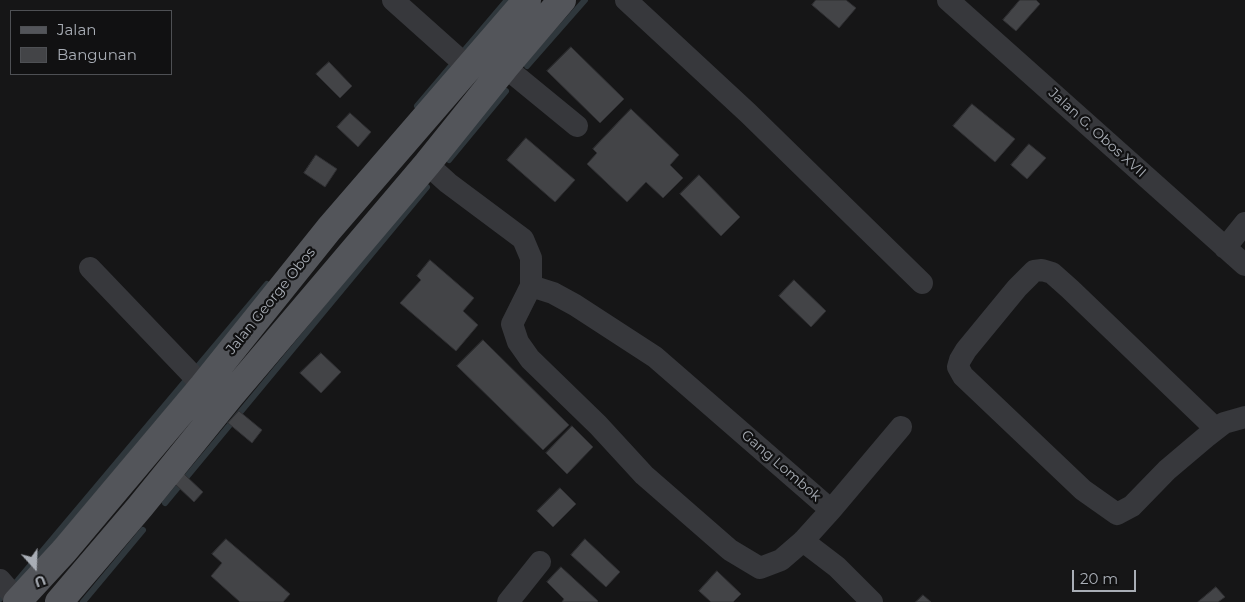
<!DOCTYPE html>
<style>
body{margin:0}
#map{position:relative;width:1245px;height:602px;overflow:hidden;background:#161617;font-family:Montserrat,sans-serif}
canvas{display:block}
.legend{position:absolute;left:10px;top:10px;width:162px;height:65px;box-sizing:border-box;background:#111112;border:1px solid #4e5054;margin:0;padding:6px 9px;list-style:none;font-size:15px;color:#a9aeb6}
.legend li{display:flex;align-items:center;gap:10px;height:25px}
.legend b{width:25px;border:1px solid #4e5054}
.north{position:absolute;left:10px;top:542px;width:50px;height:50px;-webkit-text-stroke:4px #111112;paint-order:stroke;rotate:160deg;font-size:14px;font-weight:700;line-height:20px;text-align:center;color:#a9aeb6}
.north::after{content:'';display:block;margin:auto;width:18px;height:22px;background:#a9aeb6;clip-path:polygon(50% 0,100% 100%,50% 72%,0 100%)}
.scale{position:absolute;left:1072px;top:570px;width:64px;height:22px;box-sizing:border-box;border:2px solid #a9aeb6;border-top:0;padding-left:6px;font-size:15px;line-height:18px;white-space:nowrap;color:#a9aeb6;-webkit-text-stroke:4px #111112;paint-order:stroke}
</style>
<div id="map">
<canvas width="1245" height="602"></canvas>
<ul class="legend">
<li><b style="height:6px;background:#53555a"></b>Jalan</li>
<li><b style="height:14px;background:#434447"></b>Bangunan</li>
</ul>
<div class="north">U</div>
<div class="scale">20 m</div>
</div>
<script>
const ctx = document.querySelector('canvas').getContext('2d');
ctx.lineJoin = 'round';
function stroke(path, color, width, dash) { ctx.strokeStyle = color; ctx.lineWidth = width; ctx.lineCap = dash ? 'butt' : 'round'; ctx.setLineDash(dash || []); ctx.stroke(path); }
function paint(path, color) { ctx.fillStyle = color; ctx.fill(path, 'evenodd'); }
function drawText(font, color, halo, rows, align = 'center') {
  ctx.font = font + ' Montserrat,sans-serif'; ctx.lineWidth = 4.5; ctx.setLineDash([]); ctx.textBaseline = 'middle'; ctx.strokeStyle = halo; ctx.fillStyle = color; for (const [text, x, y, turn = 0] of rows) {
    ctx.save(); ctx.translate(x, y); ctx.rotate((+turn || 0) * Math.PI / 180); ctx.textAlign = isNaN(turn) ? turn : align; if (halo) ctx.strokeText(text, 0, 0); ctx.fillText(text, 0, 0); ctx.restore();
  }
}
const stream = new Path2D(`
 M527,66L585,0
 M417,106L507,0
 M449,160L506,91
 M165,503L427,187
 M0,599L18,580L267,284
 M83,602L143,530`);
const building = new Path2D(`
 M816,0H846L856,8L839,28L812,5Z
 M1020,0H1036L1040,4L1016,31L1003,20Z
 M571,47L624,99L600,123L547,71Z
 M329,62L352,86L340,98L316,74Z
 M972,104L1015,139L995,162L953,126Z
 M631,109L679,155L670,165L683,178L663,198L646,182L627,202L587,164L597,153L593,149Z
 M350,113L371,132L358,147L337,127Z
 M526,138L575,180L555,202L507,160Z
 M1029,144L1046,158L1027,179L1011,165Z
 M316,155L337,169L325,187L304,173Z
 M699,175L740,217L721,236L680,194Z
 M430,260L474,298L463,311L478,325L456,351L400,303L421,280L417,276Z
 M794,280L826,311L811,327L779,296Z
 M483,340L569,425L543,450L457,366Z
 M321,353L341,372L321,393L300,373Z
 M239,411L262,430L252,443L228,423Z
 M572,426L593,447L567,474L546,453Z
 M184,474L203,492L194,502L175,484Z
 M560,488L576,504L553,527L537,511Z
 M226,539L290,594L283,602H240L211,576L222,563L212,554Z
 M585,539L620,572L606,587L571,555Z
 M561,567L598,601L597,602H562L564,599L547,582Z
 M717,571L741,594L733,602H711L699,591Z
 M1216,587L1225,597L1218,602H1198Z
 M923,595L931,602H916Z`);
const minor = new Path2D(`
 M393,0L469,68
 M626,0L748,113L922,283
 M948,0L1245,265
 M505,67L577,126
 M427,164L448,183L523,239L531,258V286L512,324L518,342L530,359L598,425L644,475L730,550L760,568L781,560L803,541L831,510L655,357L575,305L553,293L531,286
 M1225,248L1245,223
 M90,268L203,386
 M1216,429L1070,289L1052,273L1042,270L1034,271L1017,288L966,350L960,360L958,367L963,376L1083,490L1117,514L1132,506L1167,470L1206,437L1224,423L1245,417
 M831,510L901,427
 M803,541L837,567L872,602
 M0,580L19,602
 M508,602L540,562`);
const major = new Path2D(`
 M17,602L64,551L203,386L329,229L527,0
 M59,602L140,507L231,395L427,164L505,67L562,0`);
const streetNames = [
 ["Jalan G. Obos XVII",1097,133,42],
 ["Jalan George Obos",271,301,-51],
 ["Gang Lombok",781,466,41]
];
stroke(stream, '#2f373c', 6);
paint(building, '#434447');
stroke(building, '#303033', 1);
stroke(minor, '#37383c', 22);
stroke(major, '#53555a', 28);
drawText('14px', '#a9aeb6', '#111112', streetNames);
</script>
